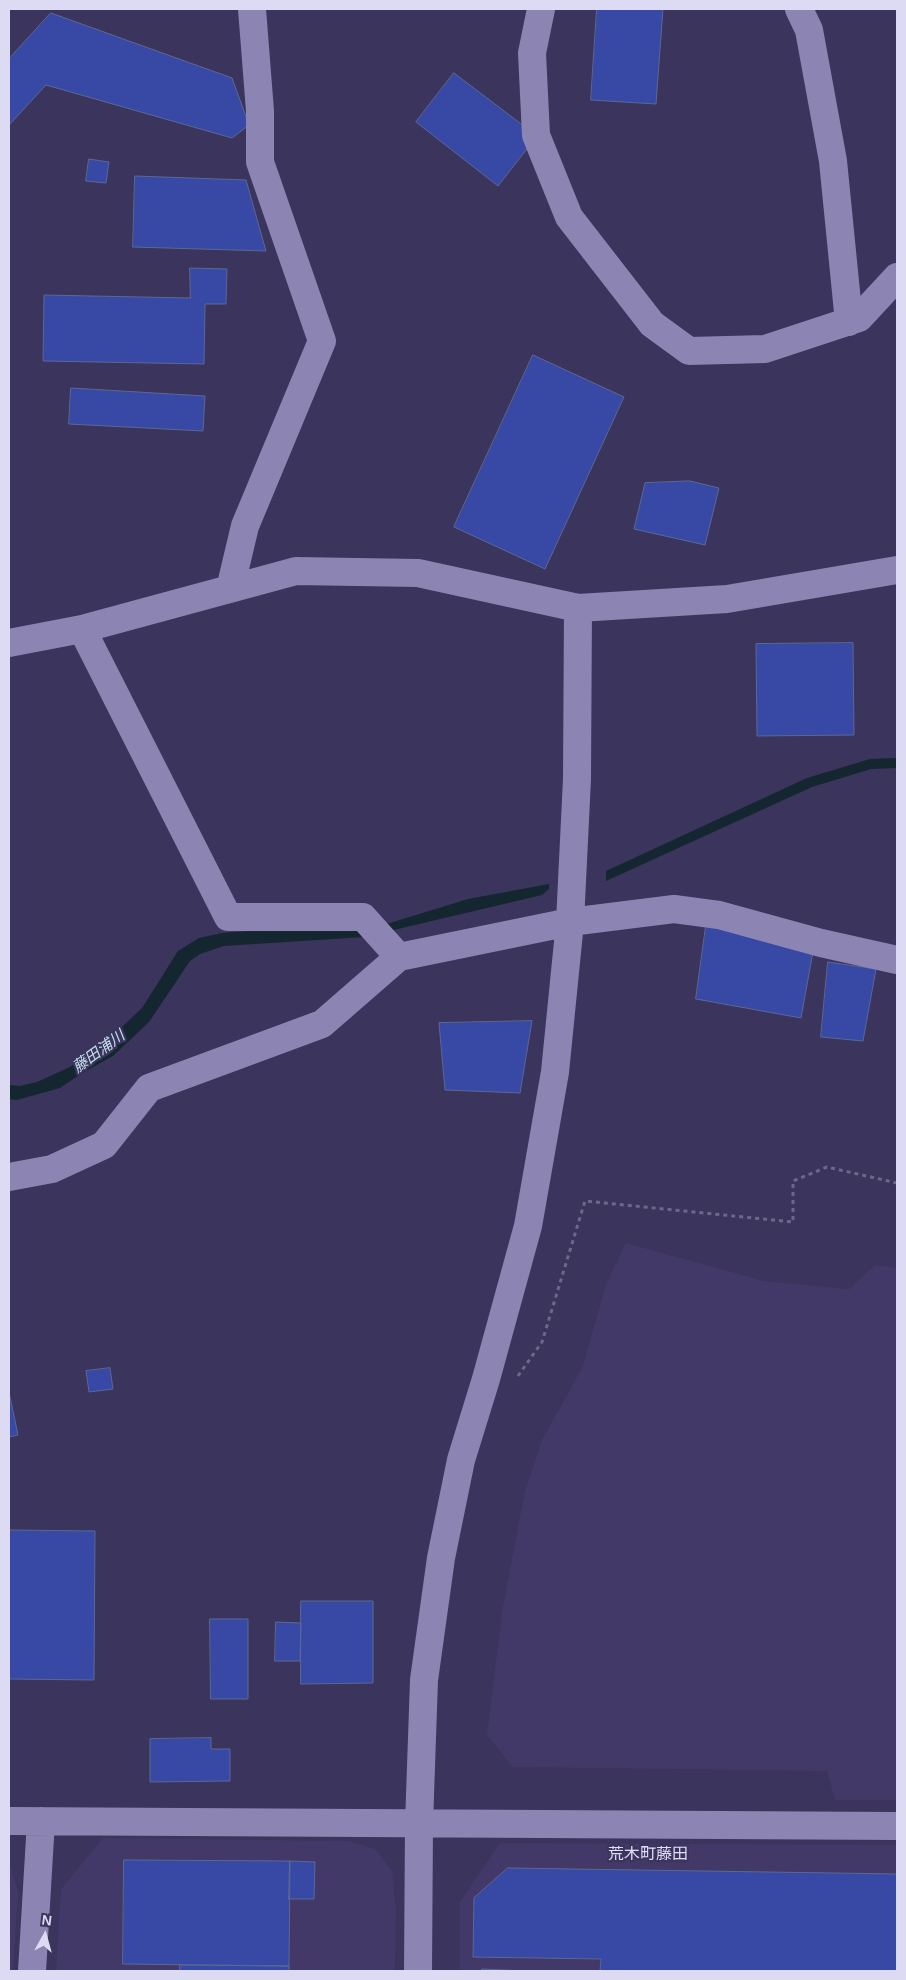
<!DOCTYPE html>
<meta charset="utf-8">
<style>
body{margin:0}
#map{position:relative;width:906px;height:1980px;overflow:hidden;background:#3b345c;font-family:Helvetica,sans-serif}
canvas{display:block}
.frame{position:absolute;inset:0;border:10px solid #dddaf3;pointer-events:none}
.north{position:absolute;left:20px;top:1910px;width:50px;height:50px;-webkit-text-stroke:4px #3b345c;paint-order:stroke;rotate:7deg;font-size:14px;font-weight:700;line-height:20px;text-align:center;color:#dddaf3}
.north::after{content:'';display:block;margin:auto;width:18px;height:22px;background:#dddaf3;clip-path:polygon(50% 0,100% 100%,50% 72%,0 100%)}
</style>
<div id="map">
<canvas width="906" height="1980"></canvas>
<div class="frame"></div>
<div class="north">N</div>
</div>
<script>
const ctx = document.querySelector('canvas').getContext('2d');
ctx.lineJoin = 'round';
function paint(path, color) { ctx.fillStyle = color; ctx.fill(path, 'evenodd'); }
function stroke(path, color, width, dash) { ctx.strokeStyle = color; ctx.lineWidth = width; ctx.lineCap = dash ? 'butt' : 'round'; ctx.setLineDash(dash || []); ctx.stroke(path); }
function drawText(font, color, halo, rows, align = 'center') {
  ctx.font = font + ' Helvetica,"Noto Sans JP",sans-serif'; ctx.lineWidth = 4.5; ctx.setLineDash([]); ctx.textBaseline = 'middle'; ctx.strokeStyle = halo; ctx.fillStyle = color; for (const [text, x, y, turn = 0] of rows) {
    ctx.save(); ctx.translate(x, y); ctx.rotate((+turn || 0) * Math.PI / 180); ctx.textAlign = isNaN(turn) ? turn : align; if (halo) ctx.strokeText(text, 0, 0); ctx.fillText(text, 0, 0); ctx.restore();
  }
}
const built = new Path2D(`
 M626,1243L764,1281L849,1289L875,1265L897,1268V1800H835L827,1771L513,1767L487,1735L503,1606L525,1491L542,1440L583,1366L606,1284Z
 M103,1838L349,1841L375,1849L392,1871L396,1908L395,1971H56L61,1889Z
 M500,1843L897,1845V1971H460V1902Z
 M9,1861L18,1892L13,1971H9Z`);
const water = new Path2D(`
 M897,758V768L871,769L812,787L606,881V871L807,778L870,759Z
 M549,884V889L542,895L364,937L224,946L200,954L190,961L149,1022L113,1056L84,1072L60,1088L17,1100L9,1099V1085L20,1086L37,1082L70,1067L107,1041L142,1008L178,951L199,938L222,933L276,929L361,927L390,923L468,899Z`);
const building = new Path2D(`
 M597,9H663L656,104L591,100Z
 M51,13L232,78L249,125L232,138L46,85L9,125V59Z
 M454,73L537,136L498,186L416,122Z
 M89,159L109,162L106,183L86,181Z
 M135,176L246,180L266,251L133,247Z
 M190,268L227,269L226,304H205L204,364L43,361L44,295L190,298Z
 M533,355L624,397L545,569L454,527Z
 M71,388L205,396L203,431L69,424Z
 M690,481L719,488L705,545L634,529L645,483Z
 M853,643L854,735L757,736L756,644Z
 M706,926L814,946L801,1018L696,999Z
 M828,962L876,969L863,1041L821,1037Z
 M532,1021L520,1093L445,1090L439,1023Z
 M110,1368L113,1389L89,1392L86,1371Z
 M9,1392L18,1435L9,1437Z
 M9,1530L95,1531L94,1680L9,1679Z
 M301,1601H373V1683L301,1684Z
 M210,1619H248V1699H211Z
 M276,1622L301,1623L300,1661H275Z
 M211,1738V1749H230V1781L150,1782V1739Z
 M124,1860L290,1861L289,1966L123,1964Z
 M290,1861L315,1862L314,1899H289Z
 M508,1868L897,1874V1971H600L601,1959L473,1957L474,1898Z
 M180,1965L289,1966V1971H180Z
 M482,1969L524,1971H482Z`);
const path = new Path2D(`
 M518,1376L542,1342L585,1201L793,1222V1181L827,1167L897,1183`);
const minor = new Path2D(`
 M541,9L532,53L536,135L569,217L652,324L689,351L765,349L859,318L897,277
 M799,9L809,30L833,161L849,322
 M230,589L245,526L322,341L260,162V111L252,9
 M82,629L228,917H363L399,957
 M9,643L82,629L296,571L418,573L578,608L727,599L897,570
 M9,1177L52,1169L104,1145L149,1088L322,1024L399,957L570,922L674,909L719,915L821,943L897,960
 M9,1821L897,1826
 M32,1971L41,1821
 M418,1971L419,1824L424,1680L441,1558L461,1460L486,1379L528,1226L555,1072L570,922L577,779L578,608`);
const waterNames = [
 ["藤田浦川",99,1052,-36]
];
const quarterNames = [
 ["荒木町藤田",648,1855]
];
paint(built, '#423968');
paint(water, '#142730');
paint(building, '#3849a5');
stroke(building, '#5c6893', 1);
stroke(path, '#6d678b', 3, [4, 4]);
stroke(minor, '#8c85b4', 28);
drawText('italic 15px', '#c5e1ef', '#3b345c', waterNames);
drawText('16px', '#e0ddfb', '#3b345c', quarterNames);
</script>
